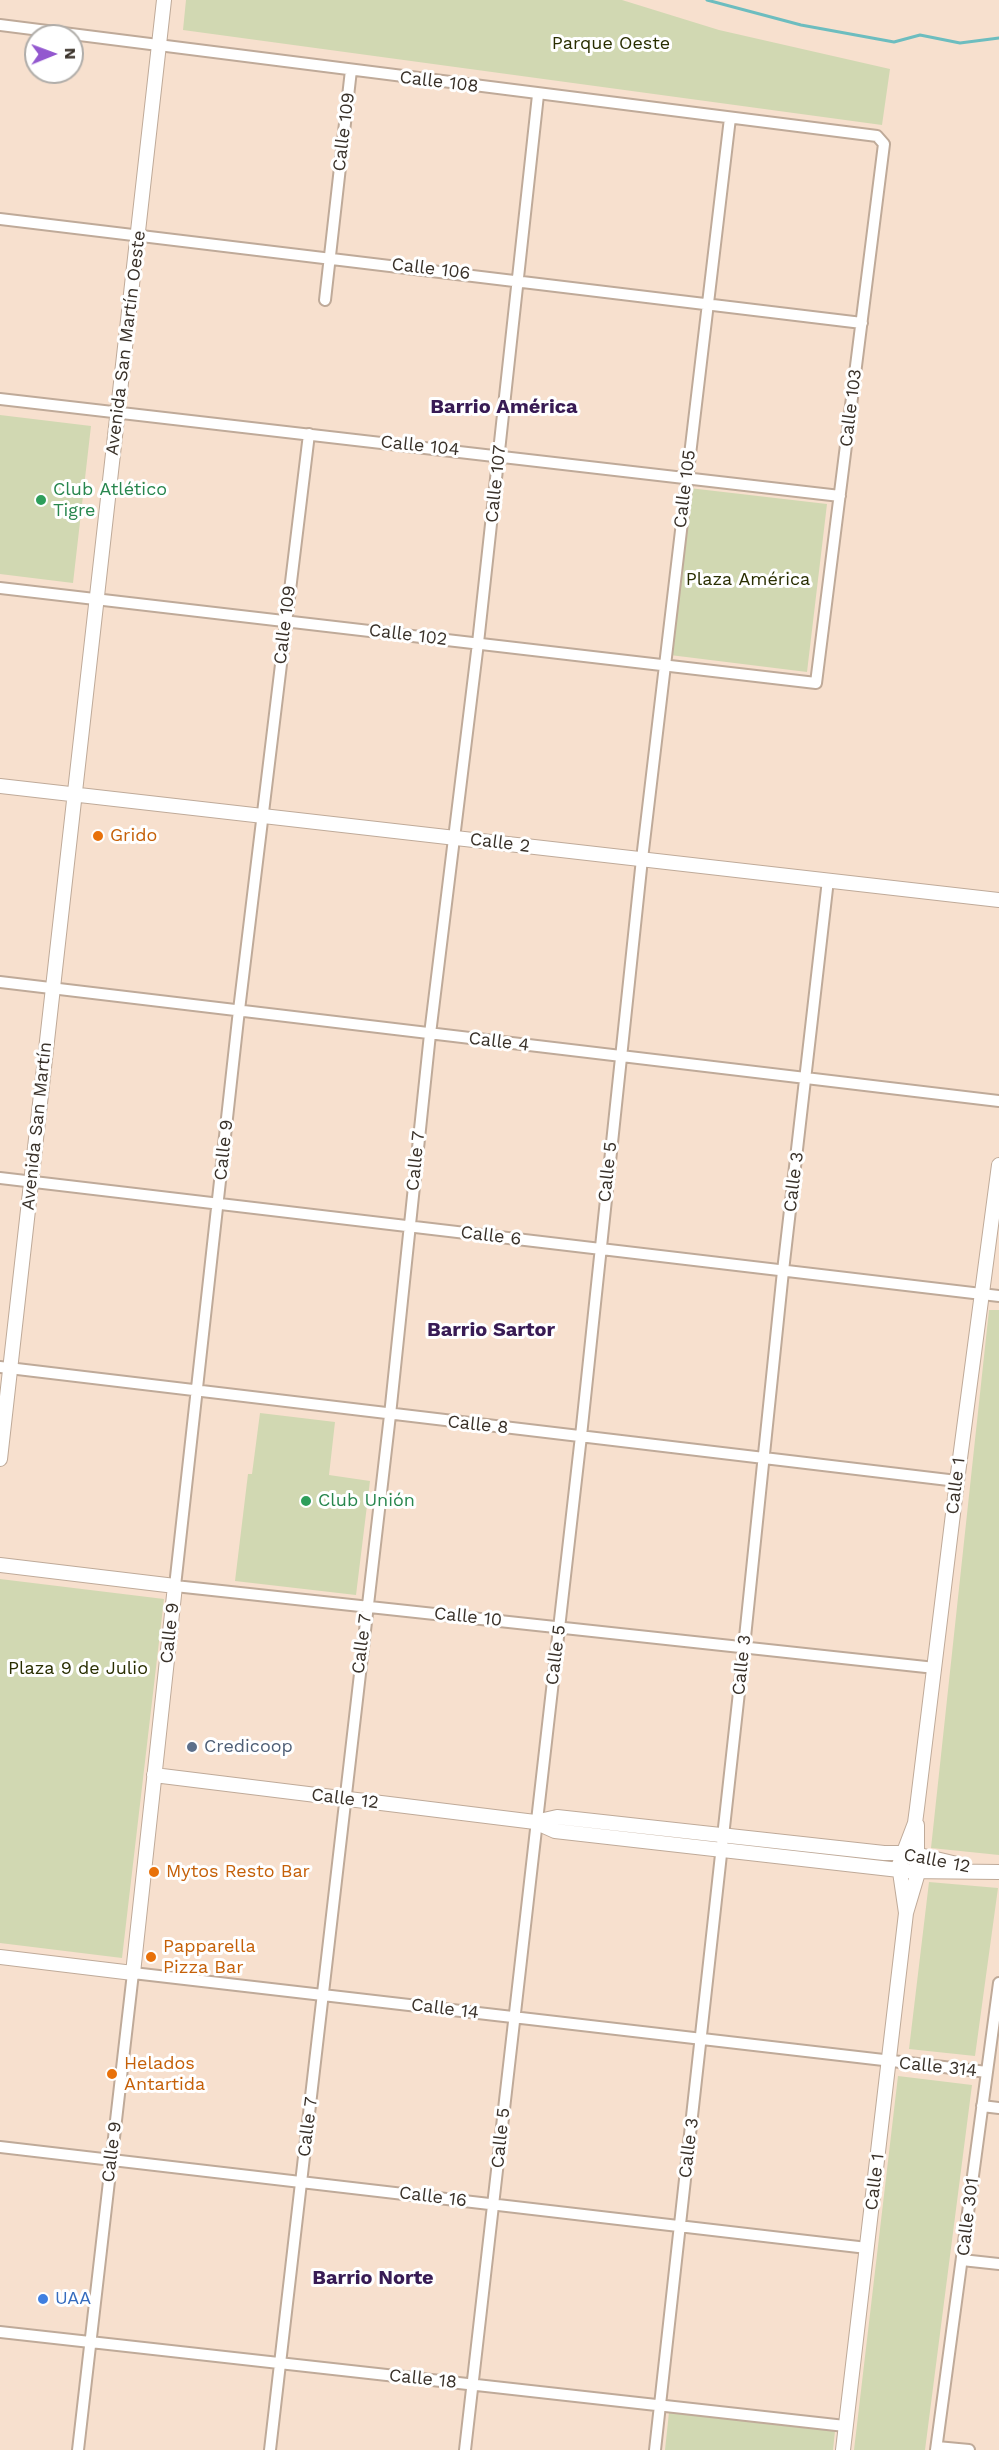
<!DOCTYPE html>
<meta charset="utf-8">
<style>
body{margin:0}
#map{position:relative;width:999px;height:2450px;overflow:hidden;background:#f7e0ce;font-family:"Work Sans",sans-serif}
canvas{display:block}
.north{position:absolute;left:24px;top:24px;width:60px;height:60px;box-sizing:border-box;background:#fff;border:2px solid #b0ada9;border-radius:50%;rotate:89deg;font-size:16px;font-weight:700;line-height:24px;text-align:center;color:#393129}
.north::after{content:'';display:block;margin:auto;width:21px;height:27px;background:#9358cf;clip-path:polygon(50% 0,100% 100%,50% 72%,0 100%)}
</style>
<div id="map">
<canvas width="999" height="2450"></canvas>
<div class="north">N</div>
</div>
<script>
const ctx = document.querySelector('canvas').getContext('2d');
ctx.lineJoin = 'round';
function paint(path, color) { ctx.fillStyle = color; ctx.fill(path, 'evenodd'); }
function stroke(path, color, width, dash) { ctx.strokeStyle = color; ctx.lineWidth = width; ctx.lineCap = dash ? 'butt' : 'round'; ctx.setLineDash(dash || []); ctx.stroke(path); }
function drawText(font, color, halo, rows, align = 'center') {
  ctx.font = font + ' "Work Sans",sans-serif'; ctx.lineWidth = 6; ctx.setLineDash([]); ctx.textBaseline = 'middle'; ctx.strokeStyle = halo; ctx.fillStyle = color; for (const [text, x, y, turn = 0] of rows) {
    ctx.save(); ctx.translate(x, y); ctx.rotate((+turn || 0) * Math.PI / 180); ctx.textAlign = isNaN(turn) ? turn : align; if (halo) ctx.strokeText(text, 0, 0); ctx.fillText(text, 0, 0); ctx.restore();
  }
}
const green = new Path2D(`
 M186,0H622L719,30L890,69L882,125L183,30Z
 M0,415L91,426L73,583L0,574Z
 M689,488L827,504L807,672L670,655Z
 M989,1310H999V1855L931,1848Z
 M260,1413L335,1422L329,1475L370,1481L356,1595L235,1581L248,1474H252Z
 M0,1579L164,1599L122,1958L0,1943Z
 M929,1882L998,1888L975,2056L909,2049Z
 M898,2076L972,2085L925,2450H854Z
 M669,2412L835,2431L833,2450H665Z`);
const stream = new Path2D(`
 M707,0L801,25L894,42L920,35L960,43L999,38`);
const street = new Path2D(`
 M0,25L877,136L884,144L816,683L0,588
 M0,219L862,323
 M325,300L351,70
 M0,399L840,496
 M309,434L239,1010L175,1586L935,1668
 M0,982L999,1101
 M0,1178L999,1296
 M0,1367L957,1481
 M982,2106L999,2108
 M0,2147L867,2248
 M962,2260L999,2264
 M0,2332L845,2426
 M937,2447L969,2450
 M78,2450L133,1973L987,2072
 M270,2450L390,1415L430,1034L478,643L538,95
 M465,2450L581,1436L642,859L730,118
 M655,2450L744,1647L783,1271L828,880
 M936,2450L999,1983`);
const secondary = new Path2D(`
 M0,786L999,900
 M0,1459L164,0
 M0,1565L175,1586L133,1973L0,1957
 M154,1775L535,1822L555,1831L908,1871L999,1872
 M535,1822L557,1817L884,1853H911L961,1865
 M906,1913L899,1865L915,1823L917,1808L957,1481L999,1165
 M843,2450L906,1913L917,1876V1825`);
const markers = [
 [41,500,6,"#2e9e5b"],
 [98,836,6,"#e8710a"],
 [306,1501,6,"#2e9e5b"],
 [192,1747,6,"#5c6f8a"],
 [154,1872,6,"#e8710a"],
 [151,1957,6,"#e8710a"],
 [112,2074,6,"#e8710a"],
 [43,2299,6,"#3f7fe0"]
];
const parkNames = [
 ["Parque Oeste",611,44],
 ["Plaza América",748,580],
 ["Plaza 9 de Julio",78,1669]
];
const streetNames = [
 ["Calle 108",439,82,7],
 ["Calle 109",344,132,-83],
 ["Calle 106",431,269,7],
 ["Avenida San Martín Oeste",126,343,-83],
 ["Calle 103",851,408,-83],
 ["Calle 104",420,446,6],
 ["Calle 107",496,484,-84],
 ["Calle 105",685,489,-83],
 ["Calle 109",285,625,-83],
 ["Calle 102",408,635,7],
 ["Calle 2",500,843,7],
 ["Calle 4",499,1042,7],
 ["Avenida San Martín",37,1126,-84],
 ["Calle 9",224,1150,-84],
 ["Calle 7",416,1161,-84],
 ["Calle 5",608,1172,-84],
 ["Calle 3",794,1182,-83],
 ["Calle 6",491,1236,7],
 ["Calle 8",478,1425,6],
 ["Calle 1",956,1486,-83],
 ["Calle 10",468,1617,6],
 ["Calle 9",170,1633,-84],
 ["Calle 7",362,1644,-83],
 ["Calle 5",556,1655,-83],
 ["Calle 3",742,1665,-84],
 ["Calle 12",345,1799,7],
 ["Calle 12",937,1861,11],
 ["Calle 14",445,2009,7],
 ["Calle 314",938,2067,6],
 ["Calle 7",308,2127,-83],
 ["Calle 5",501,2138,-84],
 ["Calle 3",689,2148,-83],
 ["Calle 9",112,2152,-83],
 ["Calle 1",875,2182,-83],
 ["Calle 16",433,2197,7],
 ["Calle 301",968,2217,-83],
 ["Calle 18",423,2379,6]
];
const leisureNames = [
 ["Club Atlético",53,490],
 ["Tigre",53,511],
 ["Club Unión",318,1501]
];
const foodNames = [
 ["Grido",110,836],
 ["Mytos Resto Bar",166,1872],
 ["Papparella",163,1947],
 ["Pizza Bar",163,1968],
 ["Helados",124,2064],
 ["Antartida",124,2085]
];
const serviceNames = [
 ["Credicoop",204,1747]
];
const shopNames = [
 ["UAA",55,2299]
];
const neighbourhoodNames = [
 ["Barrio América",504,407],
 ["Barrio Sartor",491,1330],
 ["Barrio Norte",373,2278]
];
paint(green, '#d1d8b2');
stroke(stream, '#6dbdbf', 3);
stroke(street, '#bfaa99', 14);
stroke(secondary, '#bfaa99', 16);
stroke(street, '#fff', 10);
stroke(secondary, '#fff', 14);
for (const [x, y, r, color] of markers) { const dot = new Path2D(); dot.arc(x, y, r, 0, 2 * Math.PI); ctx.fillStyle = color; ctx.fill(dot); stroke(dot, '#fff', 2); }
drawText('18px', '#292e01', '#fff', parkNames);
drawText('18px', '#393129', '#fff', streetNames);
drawText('18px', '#27864d', '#fff', leisureNames, 'left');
drawText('18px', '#c56008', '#fff', foodNames, 'left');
drawText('18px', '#4e5e75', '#fff', serviceNames, 'left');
drawText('18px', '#366cbe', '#fff', shopNames, 'left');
drawText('bold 20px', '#381b54', '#fff', neighbourhoodNames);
</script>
